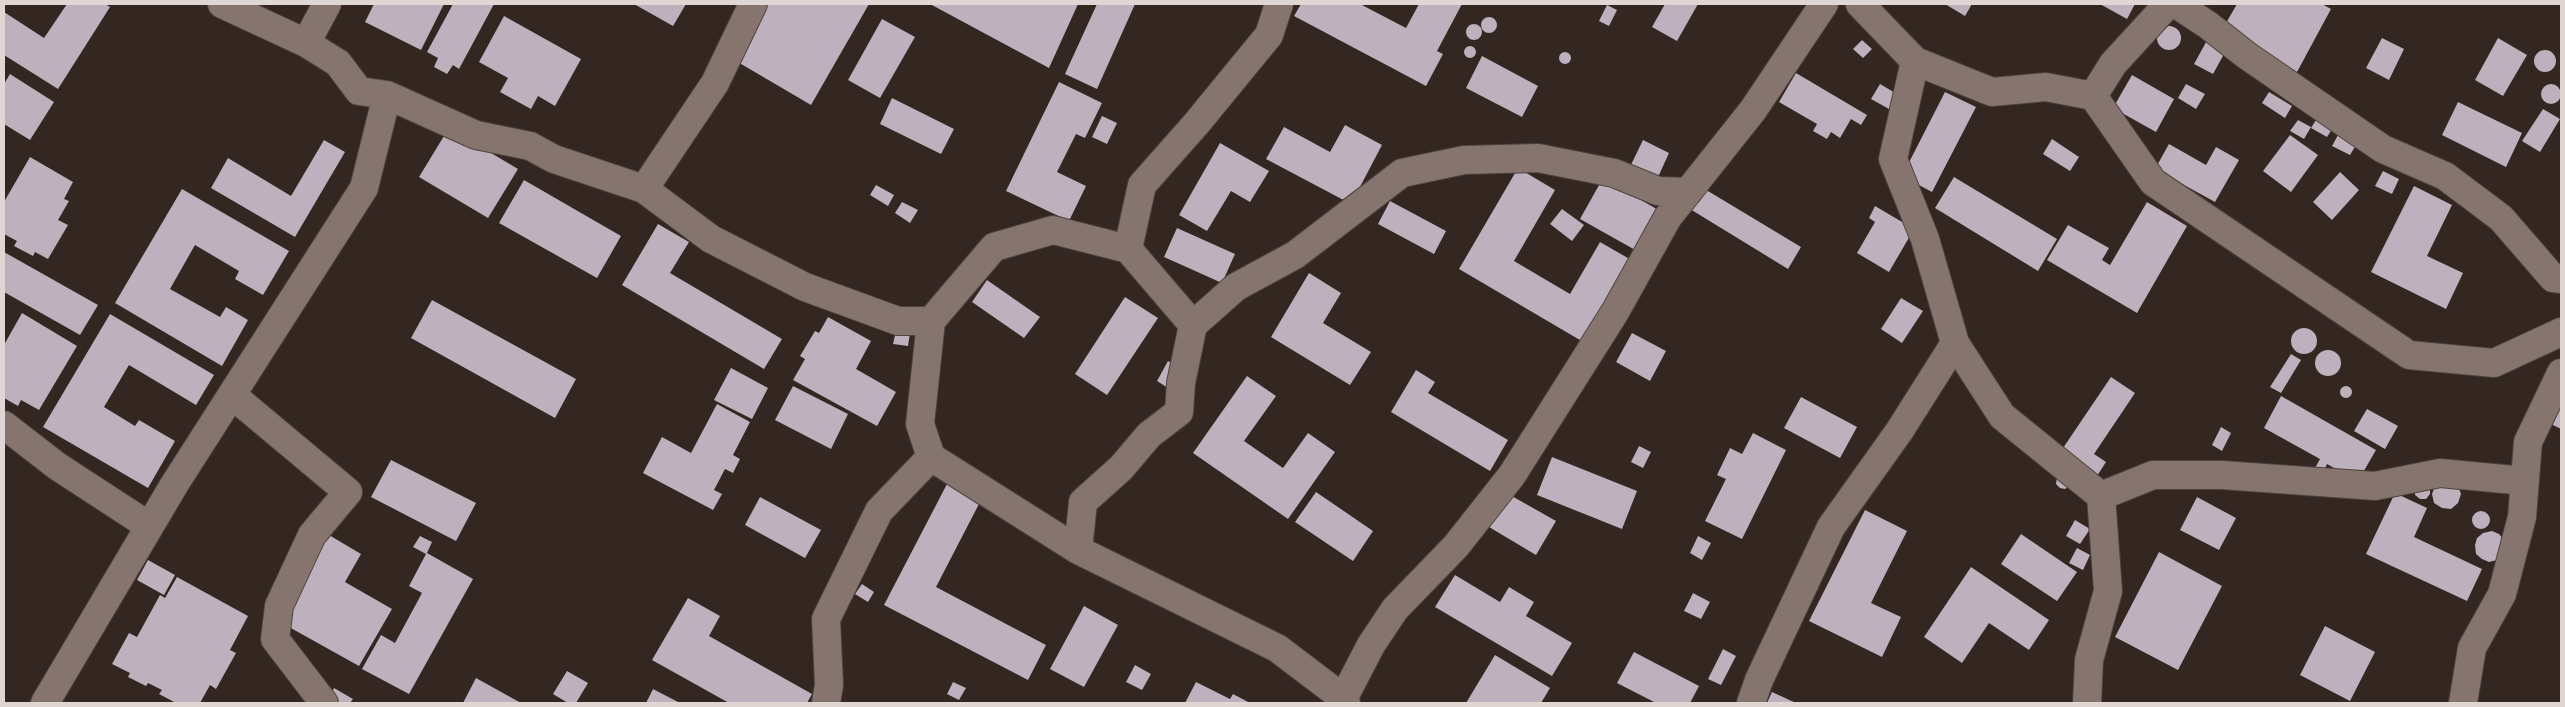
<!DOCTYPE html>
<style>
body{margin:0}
#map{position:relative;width:2565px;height:707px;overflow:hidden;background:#342621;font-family:"Public Sans",sans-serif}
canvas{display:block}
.frame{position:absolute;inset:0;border:5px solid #e0d6d3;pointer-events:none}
</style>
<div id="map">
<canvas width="2565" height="707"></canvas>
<div class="frame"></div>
</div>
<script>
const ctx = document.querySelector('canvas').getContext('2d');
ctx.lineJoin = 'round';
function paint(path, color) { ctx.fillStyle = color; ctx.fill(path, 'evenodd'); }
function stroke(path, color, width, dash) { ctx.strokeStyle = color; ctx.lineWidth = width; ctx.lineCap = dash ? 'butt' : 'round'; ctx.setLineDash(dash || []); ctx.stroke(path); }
const building = new Path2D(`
 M67,4H105L110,7L58,89L4,55V12L44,38Z
 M374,4H444L421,50L365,22Z
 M453,4H494L459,69L453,65L447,74L434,67L438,58L427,52Z
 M634,4H686L673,26Z
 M761,4H869L811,105L736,61Z
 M930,4H1078L1049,68Z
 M1097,4H1135L1097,89L1065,74Z
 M1301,4H1360L1406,28L1419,4H1462L1437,51L1443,54L1426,86L1294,16Z
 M1665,4H1698L1677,41L1652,27Z
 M1945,4H1972L1965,16Z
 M2100,4H2135L2127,19Z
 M2237,4H2322L2331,9L2297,72L2222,30Z
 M1607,5L1617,10L1609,26L1599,21Z
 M504,16L581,59L555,106L538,96L531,109L500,92L508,78L479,62Z
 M1481 25a8 8 0 1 1 16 0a8 8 0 1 1-16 0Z
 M882,19L915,37L880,98L848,80Z
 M1466 32a8 8 0 1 1 16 0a8 8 0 1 1-16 0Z
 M2157 38a12 12 0 1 1 24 0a12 12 0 1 1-24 0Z
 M2210,35L2229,45L2213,74L2194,64Z
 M2382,38L2404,49L2389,80L2366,68Z
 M2498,38L2527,55L2503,96L2475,80Z
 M1862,40L1872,49L1863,58L1853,49Z
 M1464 52a6 6 0 1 1 12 0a6 6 0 1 1-12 0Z
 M2534 61a11 11 0 1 1 22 0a11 11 0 1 1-22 0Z
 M1559 58a6 6 0 1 1 12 0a6 6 0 1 1-12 0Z
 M1482,56L1538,86L1522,117L1466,88Z
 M1796,73L1867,115L1861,125L1851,119L1840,138L1831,132L1827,139L1813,131L1817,124L1779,102Z
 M10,74L54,102L30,140L4,124V84Z
 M2132,75L2174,99L2156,132L2113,108Z
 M1059,82L1102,103L1085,138L1076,134L1057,172L1086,186L1069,221L1006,191Z
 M1880,84L1897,94L1889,109L1871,99Z
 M2186,84L2205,94L2196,109L2178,98Z
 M2541 94a10 10 0 1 1 20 0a10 10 0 1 1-20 0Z
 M1945,92L1976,107L1932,192L1902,176Z
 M2269,92L2292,106L2285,118L2262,103Z
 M892,98L954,129L941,154L880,124Z
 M2458,102L2522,133L2506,167L2442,135Z
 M2543,109L2560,119L2540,152L2522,141Z
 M1102,116L1117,123L1107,144L1092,137Z
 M2298,120L2311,127L2304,139L2290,131Z
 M2316,120L2332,129L2327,137L2311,128Z
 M1345,125L1382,145L1351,204L1266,159L1284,127L1330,152Z
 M447,131L476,144L518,169L488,218L419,177Z
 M2290,135L2318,155L2291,192L2263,171Z
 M2338,135L2356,145L2350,155L2332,146Z
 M2052,139L2079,157L2070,171L2043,154Z
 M324,140L345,152L295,237L211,188L228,158L291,196Z
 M1643,140L1669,153L1654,186L1627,173Z
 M1220,143L1269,171L1250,202L1231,191L1207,231L1179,215Z
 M2169,144L2206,165L2216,147L2239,160L2215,202L2155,169Z
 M30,157L73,182L64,199L69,201L58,220L68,225L48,259L35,252L33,256L14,246L17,241L4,234V202Z
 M1518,168L1555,190L1514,261L1570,294L1600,242L1633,261L1585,343L1459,269Z
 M2383,171L2399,179L2392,194L2375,186Z
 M2340,172L2359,190L2332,220L2313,202Z
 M1954,177L2057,239L2038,271L1935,208Z
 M1603,178L1660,211L1637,251L1580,219Z
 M524,180L621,236L597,278L499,223Z
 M876,185L894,195L888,206L870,195Z
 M2414,186L2452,205L2427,256L2463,273L2446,309L2371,272Z
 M1703,188L1801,247L1788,269L1690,209Z
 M182,189L289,251L263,295L235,279L239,271L195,245L170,289L220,317L226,307L248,320L222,366L115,303Z
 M1390,201L1446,231L1434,254L1378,224Z
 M902,202L918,210L910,223L895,213Z
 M2147,202L2187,226L2137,313L2047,260L2068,225L2109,248L2102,260L2110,265Z
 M1875,206L1914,229L1889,272L1857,253L1875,222L1869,218Z
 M1562,209L1584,225L1572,241L1550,224Z
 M658,224L689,242L670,273L782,339L764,369L622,285Z
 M1177,228L1235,254L1222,283L1164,257Z
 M4,252L98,305L80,335L4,292Z
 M1309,273L1341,293L1323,323L1371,352L1350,385L1271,337Z
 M987,280L1040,317L1024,338L972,302Z
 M1125,297L1158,318L1107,395L1075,374Z
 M1901,298L1923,311L1902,343L1881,329Z
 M432,300L576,379L555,418L411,338Z
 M22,313L77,346L39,410L21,400L18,406L4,398V345Z
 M110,314L214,375L196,405L129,365L104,407L135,426L139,420L175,441L148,488L43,427Z
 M828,317L871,341L856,369L896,392L877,426L793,380L805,359L800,356L815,331L819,333Z
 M2291 341a13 13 0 1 1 26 0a13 13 0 1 1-26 0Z
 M896,331L910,333L908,346L893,344Z
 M1632,333L1666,351L1650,381L1616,362Z
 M2315 363a13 13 0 1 1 26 0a13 13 0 1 1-26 0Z
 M2291,354L2301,360L2281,393L2270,387Z
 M1168,361L1180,368L1168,388L1157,381Z
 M731,368L768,388L752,419L714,400Z
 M1416,370L1435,382L1428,393L1508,440L1490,471L1391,412Z
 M1247,376L1276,396L1244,441L1283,468L1308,433L1335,452L1288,519L1193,453Z
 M2111,377L2135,393L2094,454L2106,462L2097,476L2061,451Z
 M2340 392a6 6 0 1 1 12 0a6 6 0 1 1-12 0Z
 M793,386L848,414L831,449L775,420Z
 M2561,389V429L2547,422Z
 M2281,396L2376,450L2358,481L2327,464L2323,473L2315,468L2320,459L2264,428Z
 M1801,397L1857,427L1840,458L1784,428Z
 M717,404L750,422L733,455L740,459L733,473L725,469L714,490L722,494L713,510L643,473L662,437L691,453Z
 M2367,409L2398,426L2385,449L2354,431Z
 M2221,427L2231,433L2222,451L2212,445Z
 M1753,433L1786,450L1742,539L1705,521L1726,479L1717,475L1730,448L1742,454Z
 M1639,446L1651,452L1643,468L1631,462Z
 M1552,457L1637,491L1622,529L1537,495Z
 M391,460L476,503L456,541L371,497Z
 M2057,477L2070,486L2065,489L2060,488L2056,484Z
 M947,484L980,502L936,587L1046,645L1028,680L884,605Z
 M2435,486H2458L2461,494L2458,503L2451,509L2442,508L2434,503L2432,494Z
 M2430,488V494L2426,499H2420L2415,495V489Z
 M1503,491L1556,521L1536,555L1484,524Z
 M1316,492L1373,531L1353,561L1295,522Z
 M2395,493L2427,508L2414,537L2482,569L2467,601L2366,554Z
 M760,497L821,530L805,558L745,525Z
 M2197,497L2236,518L2219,550L2180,530Z
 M1865,510L1907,531L1871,603L1901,617L1882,657L1809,621Z
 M2472 520a9 9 0 1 1 18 0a9 9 0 1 1-18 0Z
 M2075,520L2090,529L2080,544L2066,536Z
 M2492,531L2499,534L2504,540L2497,560L2489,562L2482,559L2476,554L2475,545L2477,538L2483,533Z
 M2021,534L2077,572L2057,601L2001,564Z
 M329,535L361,554L345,582L392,609L359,666L280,622Z
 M420,536L432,542L427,553L473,579L409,694L362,669L381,635L395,643L422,593L409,586L426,554L413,547Z
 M1698,536L1711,543L1702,560L1690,553Z
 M2077,548L2090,555L2083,570L2069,563Z
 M2159,552L2222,586L2178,670L2115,637Z
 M148,560L175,575L164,595L137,580Z
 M1971,567L2049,620L2029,650L1989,623L1962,663L1924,637Z
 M1455,575L1500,602L1509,587L1534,602L1526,616L1572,643L1552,676L1435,607Z
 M177,577L248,616L230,650L236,653L216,689L210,685L200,703H176L159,694L162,690L148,683L146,686L128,677L130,673L112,664L129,633L137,637L160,595L165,598Z
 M862,584L874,592L868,602L855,594Z
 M1693,593L1710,602L1701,619L1684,611Z
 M688,598L720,616L709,636L812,694L807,703H729L652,660Z
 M1084,606L1118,625L1084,687L1050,669Z
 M2325,626L2375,652L2350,701L2300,675Z
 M1723,649L1736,656L1721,685L1708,679Z
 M1634,652L1699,686L1690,703H1656L1617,683Z
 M1495,655L1550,688L1541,703H1466Z
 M1135,665L1151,674L1142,690L1126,682Z
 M567,671L588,683L576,703H568L553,694Z
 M476,678L521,703H463Z
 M953,682L966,688L959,700L947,694Z
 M1196,682L1230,699L1233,694L1250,703H1185Z
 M334,688L353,699L350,703H333L327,700Z
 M653,689L680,703H646Z
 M1772,692L1796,703H1767Z`);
const minor = new Path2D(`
 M1860,4L1915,61L1992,92L2046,87L2093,96L2153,182L2409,355L2494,363L2561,332
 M2176,4L2208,25L2246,55L2383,149L2445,176L2501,218L2553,278L2561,279
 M306,43L327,4
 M387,95L476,135L530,146L554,159L644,189L715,83L753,4
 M2093,96L2113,64L2168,4
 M644,189L711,239L805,287L898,321H931
 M1128,249L1053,230L994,247L931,321L920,424L931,457L1078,550L1277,648L1343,698L1346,703
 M1193,325L1128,249L1142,185L1196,124L1269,35L1279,4
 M1955,343L2002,416L2101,496L2108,591L2089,660L2087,703
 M232,395L348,492L312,535L279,606L275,639L324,703
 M4,425L57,466L149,526
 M2101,496L2153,475H2222L2375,486L2440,473L2525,481
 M1078,550L1083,502L1121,468L1149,435L1179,412L1181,383L1193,325L1236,287L1295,255L1402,173L1464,160L1538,158L1614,173L1658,191L1688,192
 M45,703L174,485L364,188L387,95L359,91L338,63L306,43L222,4
 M826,703L829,685L826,619L879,511L931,457
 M1341,703L1371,645L1395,609L1456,546L1512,475L1615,312L1668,217L1753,110L1824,4
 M1751,703L1759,680L1831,527L1900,430L1955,343L1925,239L1893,159L1915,61
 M2463,703L2472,648L2502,594L2522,517L2528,442L2561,373`);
paint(building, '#beb0bc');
stroke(minor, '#4e433e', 30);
stroke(minor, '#86756f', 28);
</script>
